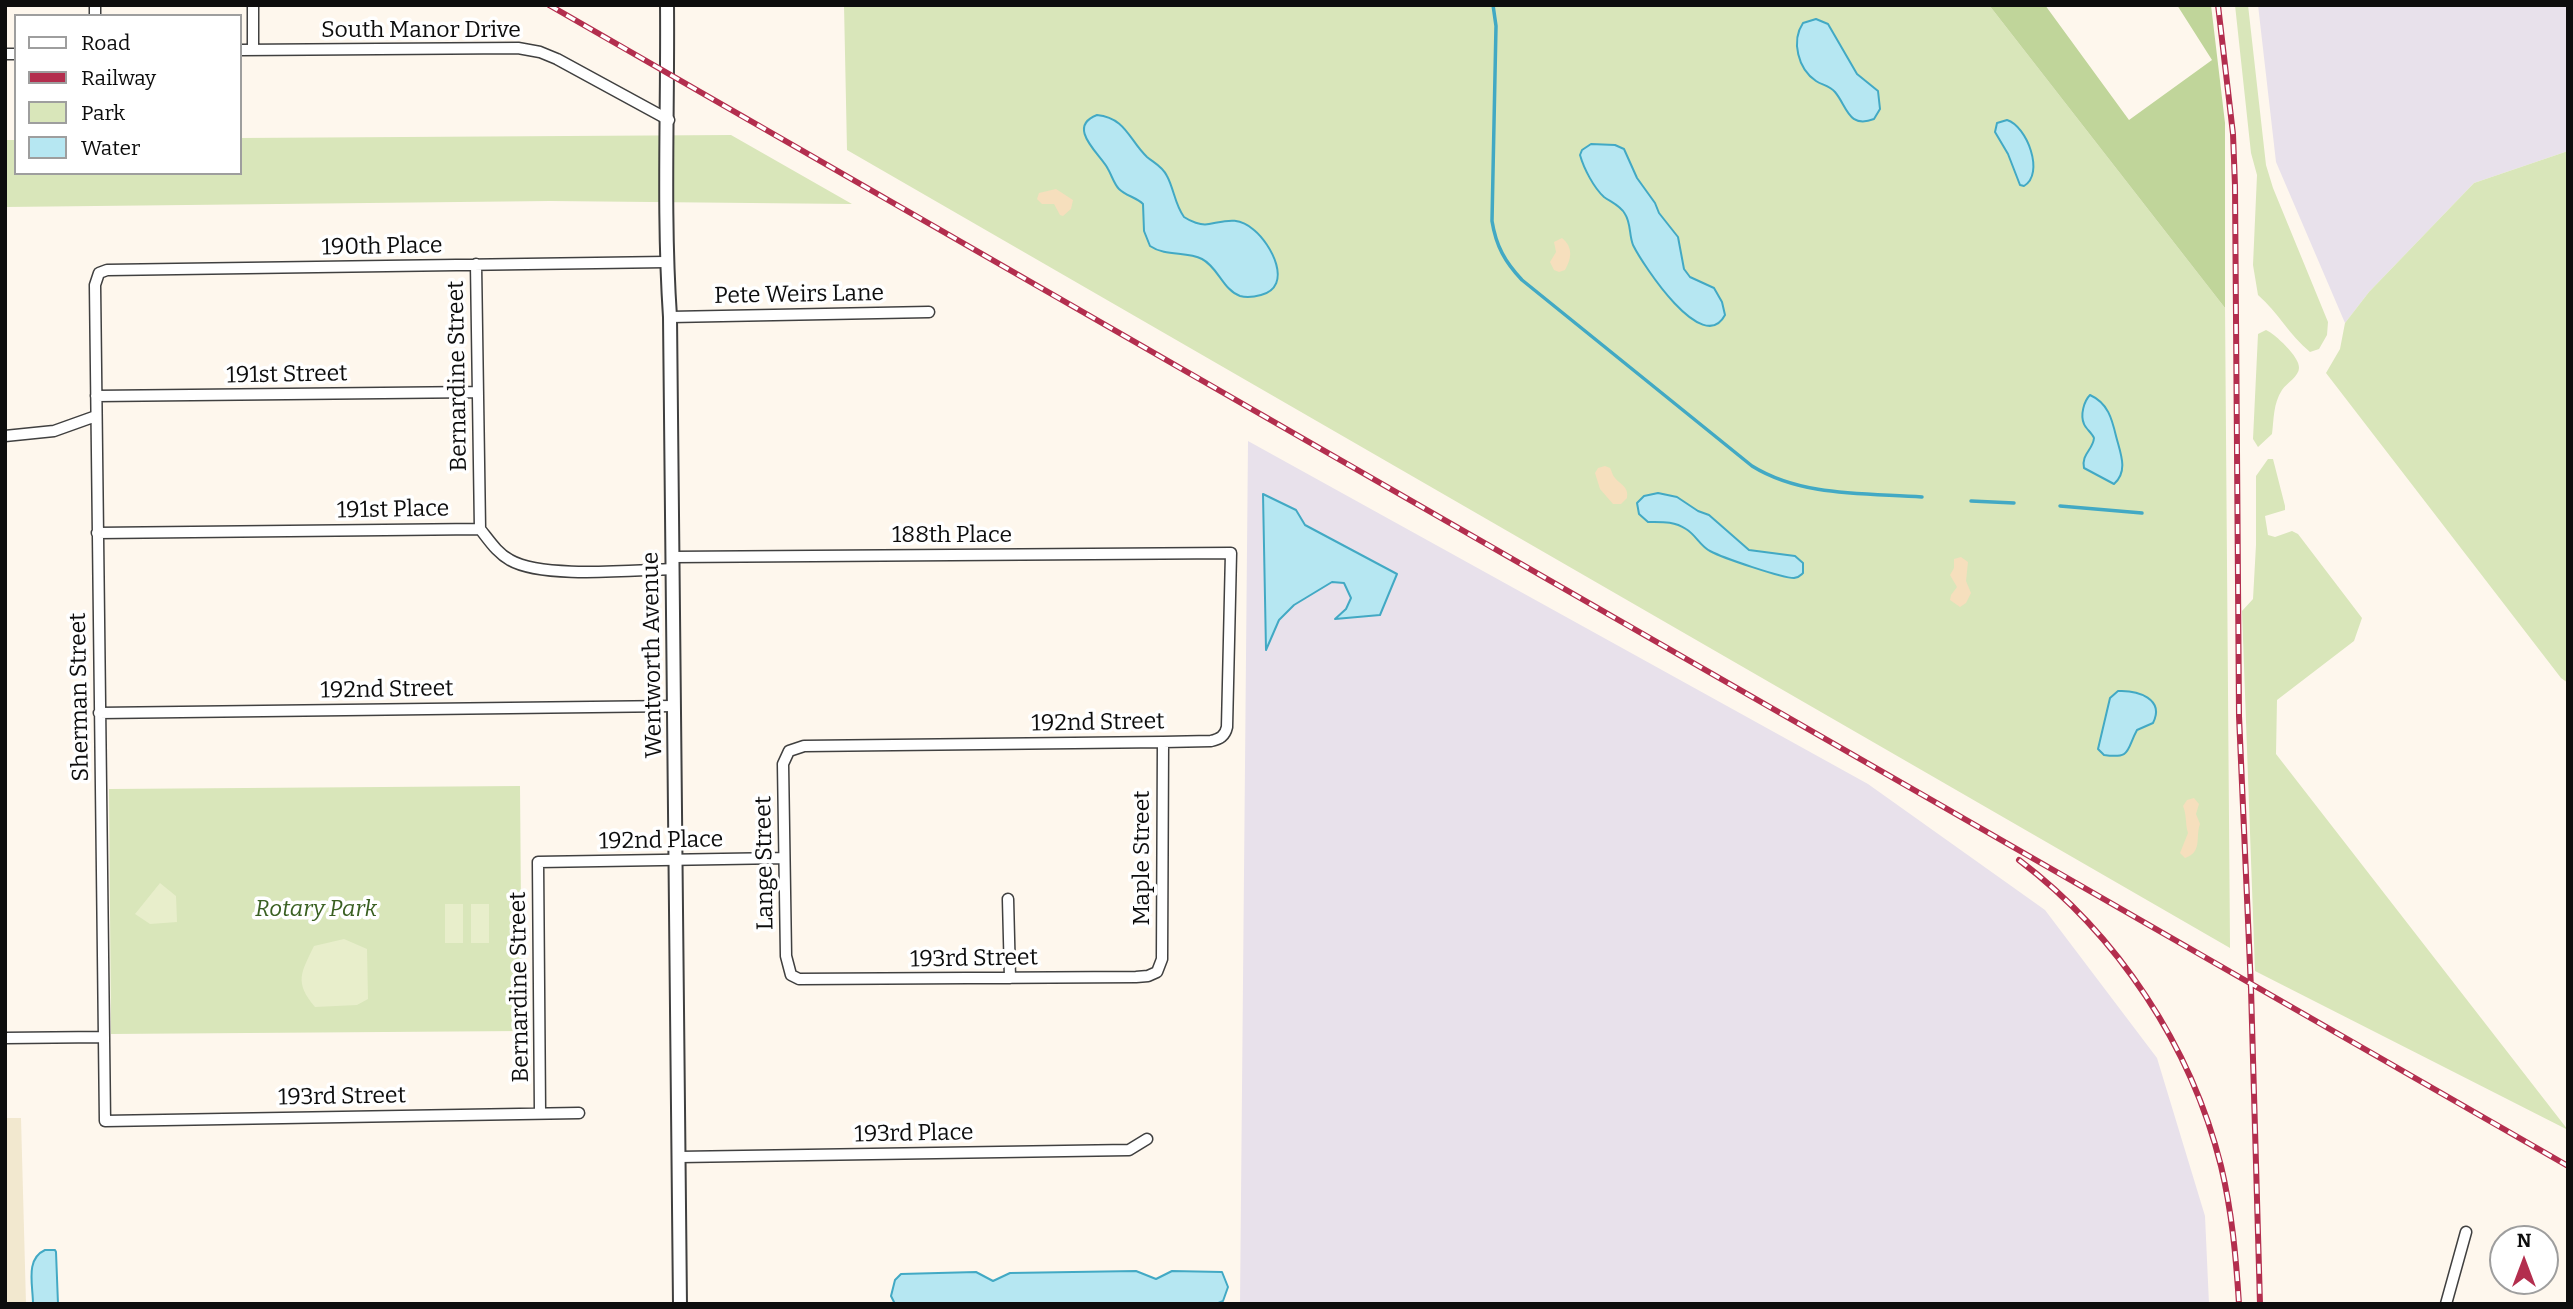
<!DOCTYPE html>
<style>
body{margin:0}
#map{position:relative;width:2573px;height:1309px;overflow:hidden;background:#fef7ed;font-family:Bitter,serif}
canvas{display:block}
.frame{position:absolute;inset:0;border:7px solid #0d0d0d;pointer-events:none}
.legend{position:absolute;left:14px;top:14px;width:228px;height:161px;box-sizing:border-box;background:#fff;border:2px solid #9e9e9e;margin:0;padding:9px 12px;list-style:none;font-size:21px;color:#0d0d0d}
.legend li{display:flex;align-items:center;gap:14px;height:35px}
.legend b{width:35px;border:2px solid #9e9e9e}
.north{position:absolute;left:2489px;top:1225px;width:70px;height:70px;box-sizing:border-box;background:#fff;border:2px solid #9e9e9e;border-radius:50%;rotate:0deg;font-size:19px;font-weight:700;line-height:28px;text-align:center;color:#0d0d0d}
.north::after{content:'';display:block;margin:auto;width:24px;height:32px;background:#b32e4e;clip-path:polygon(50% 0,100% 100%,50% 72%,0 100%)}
</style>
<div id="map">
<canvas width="2573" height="1309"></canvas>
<div class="frame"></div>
<ul class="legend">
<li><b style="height:9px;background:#fff"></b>Road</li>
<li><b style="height:9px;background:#b32e4e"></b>Railway</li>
<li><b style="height:19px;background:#d9e6ba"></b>Park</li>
<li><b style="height:19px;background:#b6e7f2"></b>Water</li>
</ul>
<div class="north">N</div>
</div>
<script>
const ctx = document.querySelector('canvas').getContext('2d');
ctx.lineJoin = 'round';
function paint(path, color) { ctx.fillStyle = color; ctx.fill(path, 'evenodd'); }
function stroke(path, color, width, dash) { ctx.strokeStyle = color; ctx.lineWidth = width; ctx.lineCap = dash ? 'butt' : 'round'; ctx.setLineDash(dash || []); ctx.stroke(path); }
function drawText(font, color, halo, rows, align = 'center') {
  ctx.font = font + ' Bitter,serif'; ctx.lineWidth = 7; ctx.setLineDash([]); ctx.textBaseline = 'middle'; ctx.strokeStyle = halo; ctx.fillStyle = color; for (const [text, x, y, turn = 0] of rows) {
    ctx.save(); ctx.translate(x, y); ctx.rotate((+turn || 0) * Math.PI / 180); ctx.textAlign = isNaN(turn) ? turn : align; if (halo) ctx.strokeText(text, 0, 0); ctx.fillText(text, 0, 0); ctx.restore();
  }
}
const industrial = new Path2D(`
 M2258,5H2568V151L2474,183L2369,292L2345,323L2276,162Z
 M1248,441L1868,784L2045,910L2157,1058L2205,1216L2209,1304H1240Z`);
const farmland = new Path2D(`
 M5,1118H21L26,1304H5Z`);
const green = new Path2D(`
 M844,5H1989L2225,308L2230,948L847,150Z
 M2235,5H2248L2266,165L2273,188L2328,322L2327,335L2319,349L2310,352C2289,335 2278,312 2258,295L2253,265L2257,175L2251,153Z
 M731,135L852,204L550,201L5,207V140H16V173H240V138Z
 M2568,151V683L2561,678L2326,373L2340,349L2345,323L2369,292L2474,183Z
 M2266,330C2275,334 2300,357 2299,368C2299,376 2287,383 2282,390C2273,404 2274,419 2272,434L2258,447L2253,439L2258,334Z
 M2268,459H2273L2285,506V510L2265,516L2268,535L2275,537L2292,531L2298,534L2362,618L2354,641L2277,700L2276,754L2568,1130L2255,971L2242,611L2253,599L2256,545V476Z
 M520,786L522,1031L111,1034L109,789Z`);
const forest = new Path2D(`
 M1989,5H2045L2129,120L2212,60L2177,5H2211L2225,123V308Z`);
const sand = new Path2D(`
 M1056,189L1073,200L1071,209L1063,216L1060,215L1054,204H1042L1037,199L1039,193Z
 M1562,238C1573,247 1572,258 1565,270L1559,272L1554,270L1550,262L1556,252L1554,242Z
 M1605,466L1610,468C1612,471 1612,475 1615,478C1621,485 1629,487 1627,498L1621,504H1613L1600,489L1595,473L1598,468Z
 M1961,557L1968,562L1966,581L1971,593L1966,603L1960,607L1950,600L1951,595L1957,587L1950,575L1954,568V559Z
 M2194,798L2199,804L2196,814L2200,824C2195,837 2203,852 2185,858L2180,853L2188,833C2185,823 2187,816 2183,806L2187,800Z`);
const pitch = new Path2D(`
 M160,883L176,896L177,922L150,924L135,914Z
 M445,904H463V943H445Z
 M471,904H489V943H471Z
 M344,939L367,949L368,999L357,1005L315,1007C294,982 301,973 314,946Z`);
const water = new Path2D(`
 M1816,19L1828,24L1857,74L1878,91L1880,109L1874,119C1848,129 1847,106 1835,92C1830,86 1822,85 1816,81C1798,69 1791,41 1803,23Z
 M1097,115C1126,118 1129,140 1147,157C1154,163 1162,166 1167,176C1174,189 1175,205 1184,217C1190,221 1201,226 1209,224C1226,221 1238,216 1254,230C1271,244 1294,286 1261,295C1254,297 1247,298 1240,296C1223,290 1218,267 1202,259C1186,251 1166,257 1150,246L1144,231L1143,204C1136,197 1126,196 1119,189C1114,184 1112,176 1108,169C1101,155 1065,127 1097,115Z
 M2007,120C2027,126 2045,174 2024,186L2020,185L2008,154L1995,132L1997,123Z
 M1591,144L1615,145L1624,149L1637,178L1655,203L1659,213L1678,237L1684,269L1690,277L1714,288L1722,302L1725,315C1703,357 1643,265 1633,245C1629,235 1631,223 1625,214C1621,206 1611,202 1604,197C1594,188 1584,169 1580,155L1582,150Z
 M2090,395C2108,403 2112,419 2116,436C2120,452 2129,471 2114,484L2084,468C2081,454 2093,450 2094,438C2092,433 2086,429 2084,424C2080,415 2084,401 2090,395Z
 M1658,493L1677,497L1698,511L1709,515L1749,550L1795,556L1803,563V573C1800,576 1800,577 1794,578C1782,578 1723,558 1710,551C1700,546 1696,535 1686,529C1674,521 1662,522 1648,522L1639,514L1637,503L1644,496Z
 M1263,494L1296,510L1305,525L1397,574L1380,615L1335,619L1346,609L1351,598L1344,583L1332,582L1294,605L1279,620L1266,650Z
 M2118,691C2138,690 2165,699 2153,723L2137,730C2126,750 2132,759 2104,755L2098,749L2110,698Z
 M45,1250H55L56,1252L58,1304H33C33,1285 25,1259 45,1250Z
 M1136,1271L1156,1279L1172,1271L1222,1272L1228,1287L1223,1301L1216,1304H895L891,1296L895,1280L901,1274L976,1272L993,1281L1010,1273Z`);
const stream = new Path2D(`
 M1493,5L1496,26L1492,221C1496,246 1505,262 1522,280L1752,466C1802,497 1865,493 1922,497
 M1971,501L2014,503
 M2060,506L2142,513`);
const minor = new Path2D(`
 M95,5V16
 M240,50L518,48L540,52L557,59L669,120
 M253,50V5
 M5,54H16
 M476,264L480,529
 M670,317L929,312
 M96,396L478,392
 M5,436L54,431L96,416
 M97,533L480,529C489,540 497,553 510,560C543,579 632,570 673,569
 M673,557L1231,553L1227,727C1225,736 1220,739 1211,741L1163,742L804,746L789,751L783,764L786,956L791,975L799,979L1136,977L1148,976L1157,972L1162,959L1163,742
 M99,713L674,706
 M1008,899L1010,978
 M5,1038L103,1037
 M540,1112L538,862L784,858
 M579,1113L105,1121L95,285L99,273L107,270L666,262
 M679,1157L1129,1150L1147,1139
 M2446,1304L2466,1232`);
const tertiary = new Path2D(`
 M667,5C668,109 663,213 670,317L680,1304`);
const rail = new Path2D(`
 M549,5L2568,1166
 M2218,5L2233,134L2235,186L2239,716L2251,989L2260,1304
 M2019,860C2118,935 2191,1046 2221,1166C2232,1212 2236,1257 2239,1304`);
const streetNames = [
 ["South Manor Drive",421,31],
 ["190th Place",382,247,-1],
 ["Pete Weirs Lane",799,295,-1],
 ["191st Street",287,375,-1],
 ["Bernardine Street",458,376,-91],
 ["191st Place",393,510,-1],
 ["188th Place",952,536],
 ["Wentworth Avenue",653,655,-91],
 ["192nd Street",387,690,-1],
 ["Sherman Street",80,697,-91],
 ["192nd Street",1098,723,-1],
 ["192nd Place",661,841,-1],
 ["Maple Street",1143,858,-90],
 ["Lange Street",765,863,-91],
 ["193rd Street",974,959,-1],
 ["Bernardine Street",520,987,-91],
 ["193rd Street",342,1097,-1],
 ["193rd Place",914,1134,-1]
];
const parkNames = [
 ["Rotary Park",316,910]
];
paint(industrial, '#e8e1eb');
paint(farmland, '#f2e8cf');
paint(green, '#d9e6ba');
paint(forest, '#c0d59a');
paint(sand, '#f6dfbd');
paint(pitch, '#e8eecb');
paint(water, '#b6e7f2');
stroke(water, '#42a9c4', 2);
stroke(stream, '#42a9c4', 3.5);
stroke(minor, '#404040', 13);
stroke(tertiary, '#404040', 16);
stroke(minor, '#fff', 10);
stroke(tertiary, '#fff', 12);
stroke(rail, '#b32e4e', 6);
stroke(rail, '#fff', 3.5, [10]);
drawText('23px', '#0d0d0d', '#fff', streetNames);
drawText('italic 23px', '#3a6022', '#fff', parkNames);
</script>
